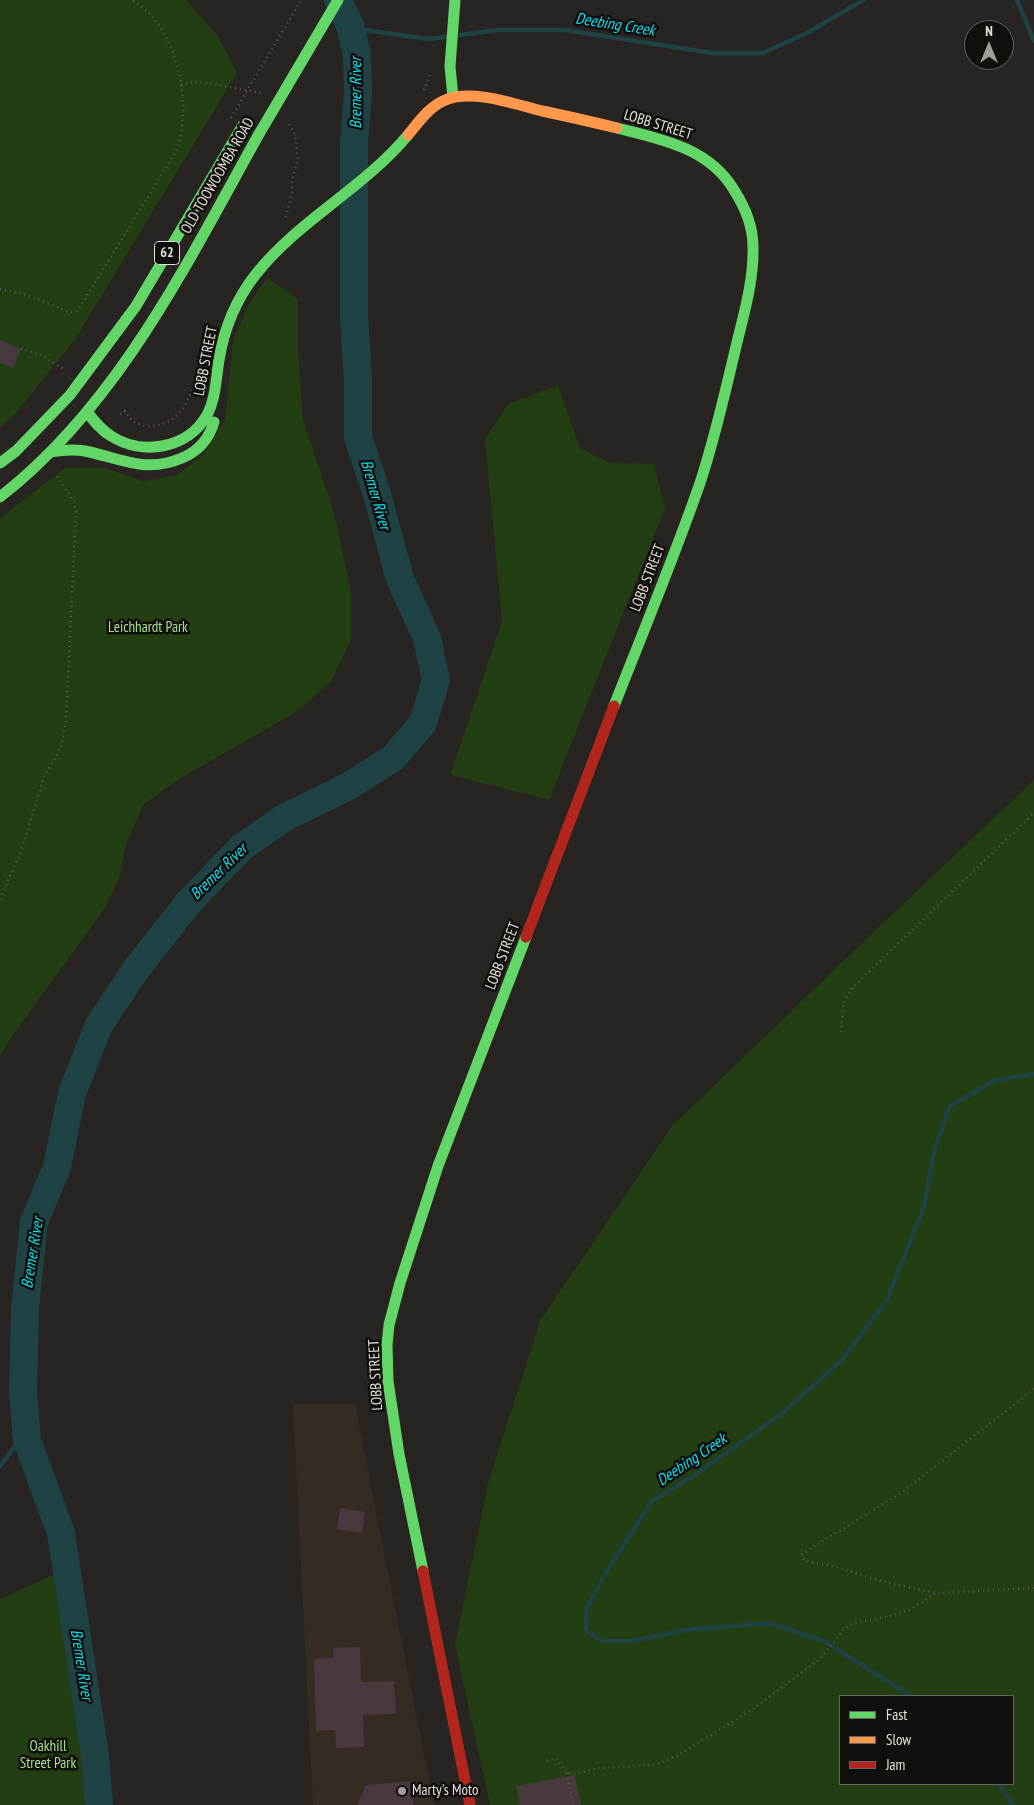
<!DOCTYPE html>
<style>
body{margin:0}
#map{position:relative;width:1034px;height:1805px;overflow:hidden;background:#272422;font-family:"PT Sans Narrow",sans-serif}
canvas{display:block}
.legend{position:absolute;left:839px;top:1695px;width:175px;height:90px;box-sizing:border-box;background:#110e0c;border:1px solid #65625f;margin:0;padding:6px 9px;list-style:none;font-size:15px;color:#e3dfdb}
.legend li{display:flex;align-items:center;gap:10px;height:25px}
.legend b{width:25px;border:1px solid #65625f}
.north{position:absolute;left:964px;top:20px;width:50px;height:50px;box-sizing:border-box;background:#110e0c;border:1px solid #65625f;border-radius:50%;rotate:0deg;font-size:14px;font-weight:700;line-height:20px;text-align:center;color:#e3dfdb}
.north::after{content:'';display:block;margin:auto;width:18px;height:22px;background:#a19e9a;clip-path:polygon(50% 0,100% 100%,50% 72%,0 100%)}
</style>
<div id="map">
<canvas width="1034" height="1805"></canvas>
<ul class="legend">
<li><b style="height:6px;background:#63d668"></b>Fast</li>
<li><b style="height:6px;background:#ff974d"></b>Slow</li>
<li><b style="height:6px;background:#b3261e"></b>Jam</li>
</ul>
<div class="north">N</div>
</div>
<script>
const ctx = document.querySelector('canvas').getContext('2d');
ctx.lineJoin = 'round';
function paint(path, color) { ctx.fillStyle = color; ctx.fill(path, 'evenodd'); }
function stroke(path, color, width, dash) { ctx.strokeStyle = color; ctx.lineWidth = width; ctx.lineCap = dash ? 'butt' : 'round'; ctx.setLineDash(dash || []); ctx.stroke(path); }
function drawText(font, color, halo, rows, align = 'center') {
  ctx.font = font + ' "PT Sans Narrow",sans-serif'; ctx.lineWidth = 5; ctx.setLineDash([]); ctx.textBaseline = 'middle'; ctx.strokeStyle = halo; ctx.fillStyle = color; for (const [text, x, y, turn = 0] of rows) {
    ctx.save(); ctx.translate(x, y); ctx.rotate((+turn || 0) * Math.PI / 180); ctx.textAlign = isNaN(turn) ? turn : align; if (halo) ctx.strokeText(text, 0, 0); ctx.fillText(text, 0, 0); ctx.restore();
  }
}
const built = new Path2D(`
 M293,1404H355L434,1805H313Z`);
const green = new Path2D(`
 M0,0H186L218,36L237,73L76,338L15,414L0,428Z
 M267,278L298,299V352L303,419L334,513L351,591V640L332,680L298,711L179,779L143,805L126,845L119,879L105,908L8,1042L0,1056V518L65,468H105L143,481L176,475L203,455L225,420L233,341L248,305Z
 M558,385L580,448L610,463L654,464L665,508L549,800L450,775L502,621L485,439L508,404Z
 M1034,780V1805H490L455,1645L488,1483L540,1321L672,1126L863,942ZM840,1696H1013V1784H840Z
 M67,1569L95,1755L99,1805H0V1599Z`);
const stream = new Path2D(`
 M1017,0L1034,41
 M351,28L428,39L445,37
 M460,35L498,30H565L712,53H763L809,32L863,0
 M0,1466L26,1432
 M911,1696L824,1641L770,1623L686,1630L632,1641H602L586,1630V1610L605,1574L652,1501L692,1477L780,1415L841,1361L887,1300L924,1207L935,1147L950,1106L994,1081L1034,1074
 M999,1784L1013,1805`);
const river = new Path2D(`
 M99,1805L95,1755L61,1533L27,1440L23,1393L25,1308L34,1222L57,1167L72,1093L99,1025L137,968L189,902L242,847L284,818L349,786L393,758L423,723L436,680L427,638L400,579L377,494L358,437V380L354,316V143L358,92L357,56L351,28L338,0`);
const building = new Path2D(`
 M0,340L21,349L13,368L0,363Z
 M340,1508L365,1512L362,1533L337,1529Z
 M360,1647L361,1682L394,1681L396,1714L363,1715L364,1747L336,1748L335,1730L316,1731L314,1659L334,1658L333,1648Z
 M575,1775L581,1805H520L516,1786Z
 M414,1781L413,1805H357L366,1785Z`);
const path = new Path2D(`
 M181,85L193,82H203L261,93
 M424,90L430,74
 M286,217L292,193V181L298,160L295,135L289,124
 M0,289L27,295L69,312H74L78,310L175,153C195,108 177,23 131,0
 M21,349L39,354L64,369
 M120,414L125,411C131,421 138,426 150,426C179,426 190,400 196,376
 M0,899L22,848L44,777L61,748L66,720L76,512L74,502L56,475
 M841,1032L844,1002L852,988L1034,813
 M1034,1389L901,1493L802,1554L805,1561L833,1566L888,1583L937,1593L1034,1588
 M547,1761L555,1758L567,1773L576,1774L598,1768L655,1765L677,1756L753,1709L821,1658L845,1628L854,1623L890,1616L909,1610L937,1593
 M567,1773L573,1805`);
const fast = new Path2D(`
 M453,97L450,66L455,0
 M87,412C94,421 101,430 111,436C142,456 188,449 207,415C216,398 216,378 219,360C224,329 237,298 256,274C299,220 364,188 408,135
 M50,452C62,450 73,449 85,451C120,458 145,474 182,458C199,451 209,439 214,422
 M0,463L16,451L70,395L136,306L243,125
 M0,497C119,404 187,263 259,134
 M614,706C643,632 674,558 700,483C714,441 724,397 734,355C742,320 754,283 753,247C753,226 745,207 734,190C709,148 661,139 617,128
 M423,1571L399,1454L388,1381L387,1345L389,1325L400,1283L438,1166L526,937`);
const slow = new Path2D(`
 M408,135C418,123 428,108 443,101C471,88 514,104 542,111C567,116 592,122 617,128`);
const jam = new Path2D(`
 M526,937L614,706
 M423,1571L470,1805`);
const pathBridge = new Path2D(`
 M231,118L301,0`);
const fastBridge = new Path2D(`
 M259,134L338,0`);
const markers = [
 [402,1791,5,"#a19e9a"]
];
const shields = [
 [167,253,25]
];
const shieldNames = [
 ["62",167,253]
];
const streetNames = [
 ["LOBB STREET",658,125,17],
 ["OLD TOOWOOMBA ROAD",218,176,-60],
 ["LOBB STREET",206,361,-79],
 ["LOBB STREET",648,578,-69],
 ["LOBB STREET",503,956,-69],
 ["LOBB STREET",376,1375,-93]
];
const parkNames = [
 ["Leichhardt Park",148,628],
 ["Oakhill",48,1747],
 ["Street Park",48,1764]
];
const poiNames = [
 ["Marty's Moto",412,1791]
];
const waterNames = [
 ["Deebing Creek",615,25,9],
 ["Bremer River",356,93,-90],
 ["Bremer River",375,495,74],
 ["Bremer River",219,872,-44],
 ["Bremer River",33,1253,-81],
 ["Deebing Creek",692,1460,-34],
 ["Bremer River",81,1665,81]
];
paint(built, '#352b23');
paint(green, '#223e12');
stroke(stream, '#1f4245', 4.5);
stroke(river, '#1f4245', 28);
paint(building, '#48393e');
stroke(path, '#605a59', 2.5, [1, 4]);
stroke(fast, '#63d668', 11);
stroke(slow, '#ff974d', 11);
stroke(jam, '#b3261e', 11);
stroke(pathBridge, '#605a59', 2.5, [1, 4]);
stroke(fastBridge, '#63d668', 11);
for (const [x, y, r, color] of markers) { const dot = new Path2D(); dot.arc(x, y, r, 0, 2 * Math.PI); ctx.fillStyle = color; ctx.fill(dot); stroke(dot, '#110e0c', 2); }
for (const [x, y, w] of shields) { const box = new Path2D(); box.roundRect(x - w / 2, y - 11.5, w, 23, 4); ctx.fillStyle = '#110e0c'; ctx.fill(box); stroke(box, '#e3dfdb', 1); }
drawText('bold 14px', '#e3dfdb', null, shieldNames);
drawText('15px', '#e3dfdb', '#110e0c', streetNames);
drawText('15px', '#a3e386', '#110e0c', parkNames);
drawText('15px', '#e3dfdb', '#110e0c', poiNames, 'left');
drawText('italic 16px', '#04e0ee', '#110e0c', waterNames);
</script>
